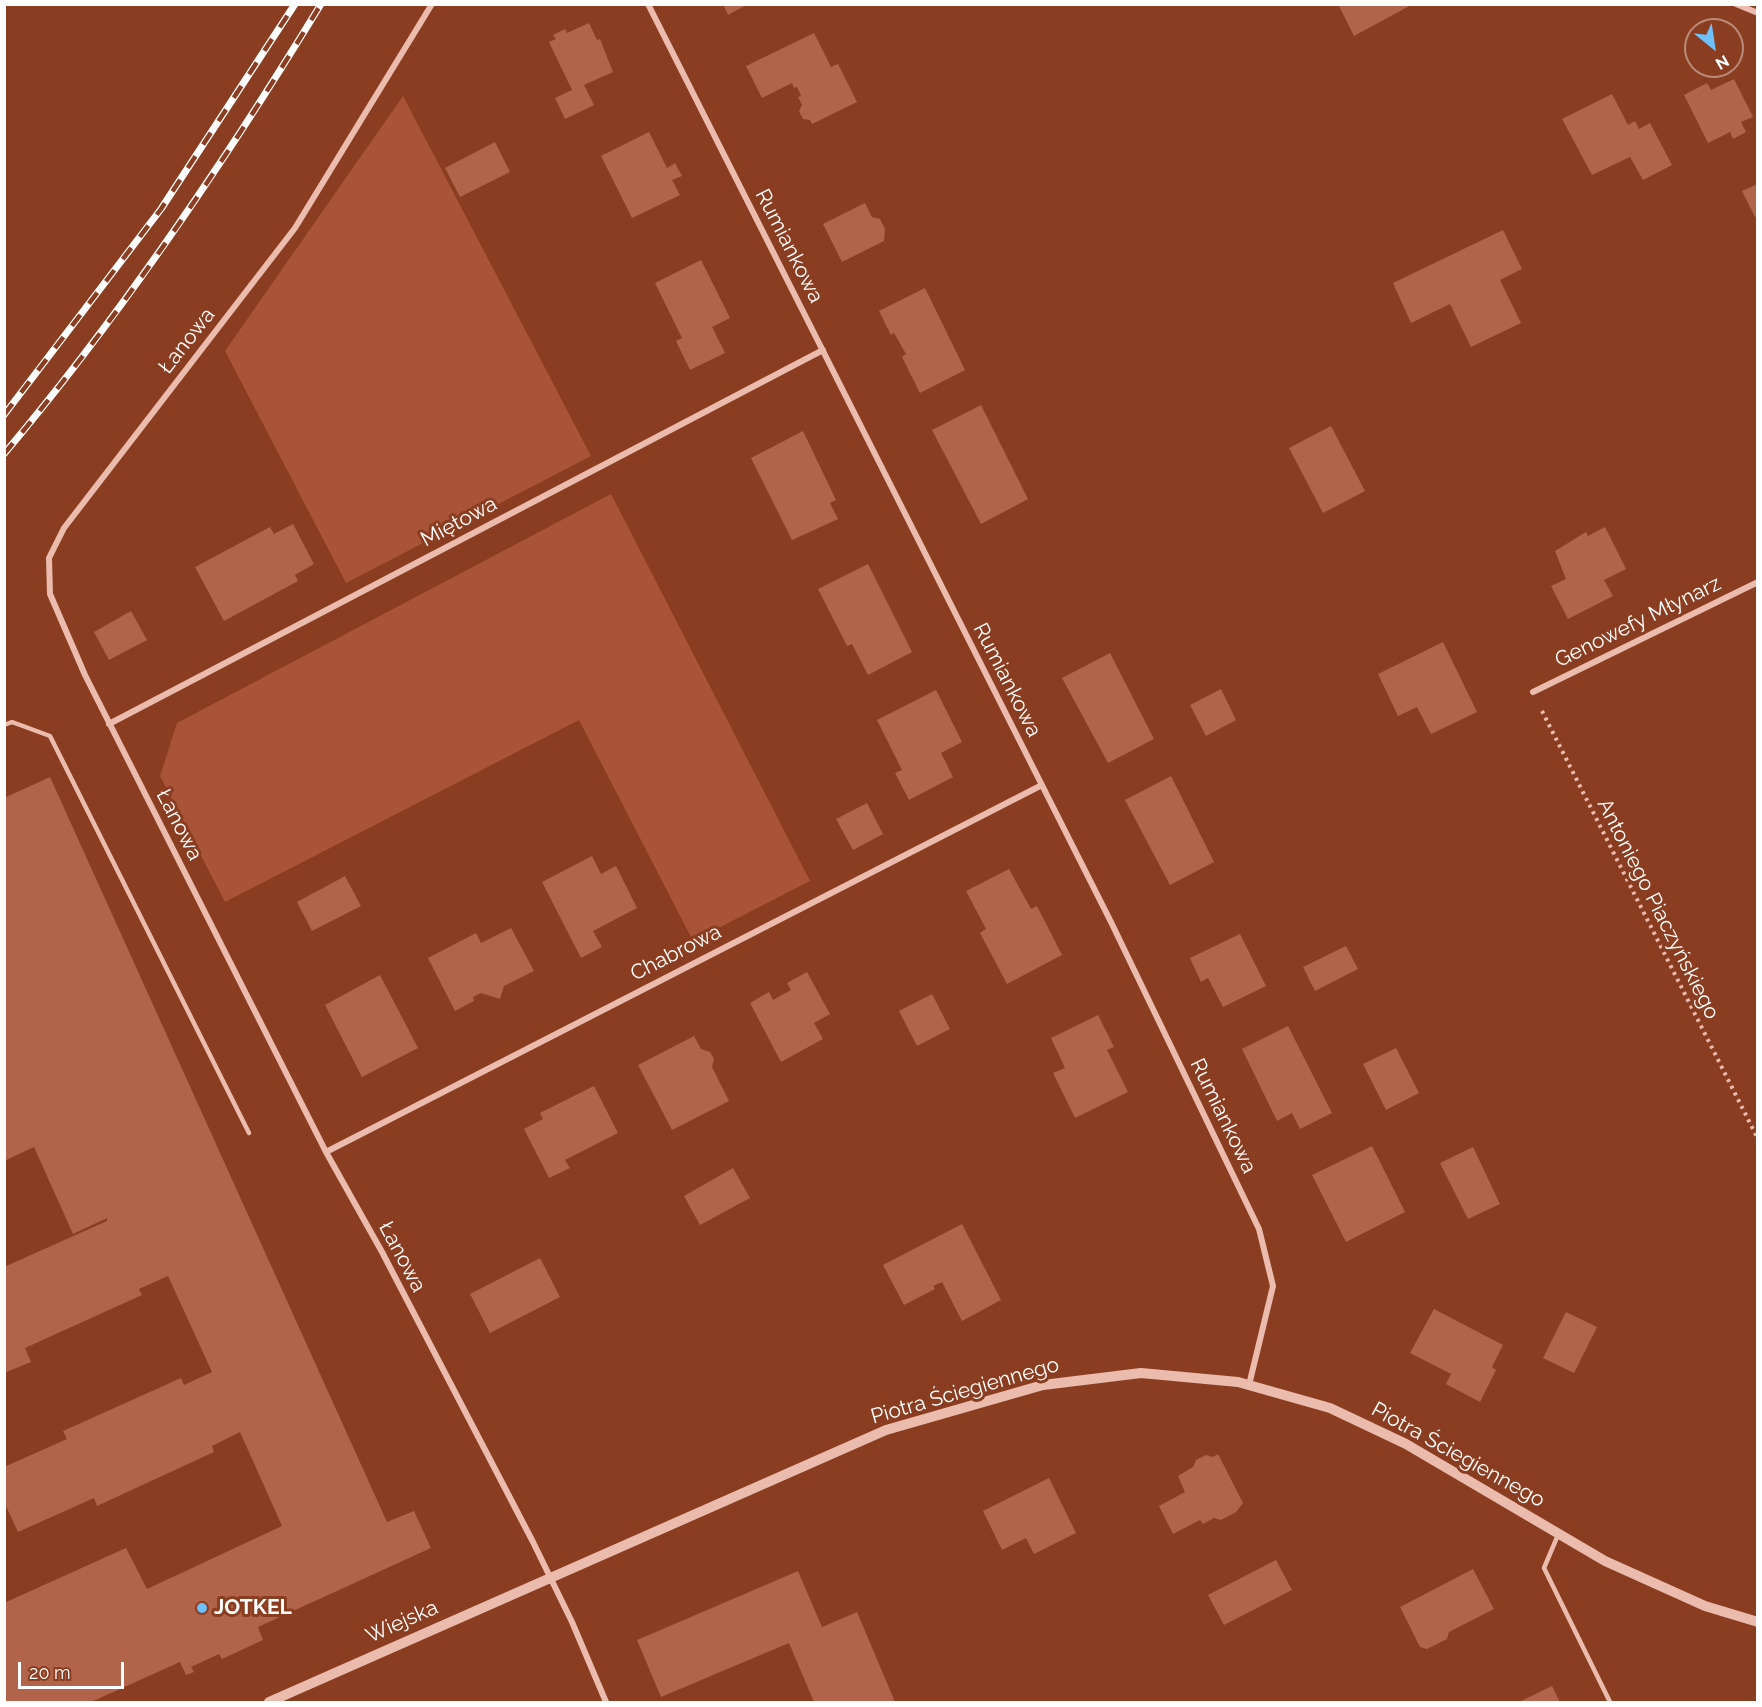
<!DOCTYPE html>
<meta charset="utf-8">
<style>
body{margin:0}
#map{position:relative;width:1762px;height:1707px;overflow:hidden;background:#8a3d21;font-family:Raleway,sans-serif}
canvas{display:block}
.frame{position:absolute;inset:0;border:6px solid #fff;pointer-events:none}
.north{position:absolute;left:1684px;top:18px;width:60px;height:60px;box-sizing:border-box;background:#8a3d21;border:2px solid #b98b7a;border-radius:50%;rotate:150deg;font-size:16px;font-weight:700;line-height:24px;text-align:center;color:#fff}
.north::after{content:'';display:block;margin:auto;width:21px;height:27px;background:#6fbff8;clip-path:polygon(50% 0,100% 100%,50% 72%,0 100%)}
.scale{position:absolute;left:18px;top:1662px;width:106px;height:27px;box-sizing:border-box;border:3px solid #fff;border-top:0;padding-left:8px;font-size:18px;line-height:21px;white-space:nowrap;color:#fff;-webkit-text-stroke:4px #8a3d21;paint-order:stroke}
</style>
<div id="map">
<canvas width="1762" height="1707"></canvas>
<div class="frame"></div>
<div class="north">N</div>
<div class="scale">20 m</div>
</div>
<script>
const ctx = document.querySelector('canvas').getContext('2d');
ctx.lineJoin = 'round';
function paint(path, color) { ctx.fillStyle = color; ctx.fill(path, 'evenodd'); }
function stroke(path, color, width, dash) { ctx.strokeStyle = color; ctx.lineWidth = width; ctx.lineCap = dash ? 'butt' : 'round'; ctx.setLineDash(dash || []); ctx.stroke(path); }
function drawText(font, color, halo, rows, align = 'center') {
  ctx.font = font + ' Raleway,sans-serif'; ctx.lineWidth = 6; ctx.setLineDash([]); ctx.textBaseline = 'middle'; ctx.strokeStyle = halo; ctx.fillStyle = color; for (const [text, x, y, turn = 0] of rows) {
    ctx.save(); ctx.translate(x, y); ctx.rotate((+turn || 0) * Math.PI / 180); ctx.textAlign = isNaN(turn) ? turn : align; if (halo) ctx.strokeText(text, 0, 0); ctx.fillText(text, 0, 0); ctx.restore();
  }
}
const green = new Path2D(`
 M403,96L591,456L346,583L225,351Z
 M611,494L810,881L693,941L579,720L225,902L160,776L177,723Z`);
const building = new Path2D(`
 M723,4H748L728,15Z
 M1338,4H1413L1354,36Z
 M589,23L597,40L600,39L613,72L584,85L594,105L565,119L555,98L572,90L549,42L556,39L553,35L565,29L567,33Z
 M814,33L831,67L838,64L857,102L812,124L810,120L803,119L799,111L802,105L798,97L801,96L797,87L794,88L792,83L762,98L746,66Z
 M1734,79L1753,117L1741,122L1746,132L1733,139L1730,132L1708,143L1684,95L1707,83L1711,90Z
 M1612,94L1628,125L1635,121L1639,129L1650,123L1672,165L1643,180L1630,157L1592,175L1562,119Z
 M649,132L667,168L675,163L682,176L672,180L680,195L632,218L601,156Z
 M495,142L510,172L460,197L445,168Z
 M1758,184V216L1755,217L1742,191Z
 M865,203L872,217L880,219L885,229L884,241L842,262L823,224Z
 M1503,230L1522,269L1500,280L1521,323L1471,347L1450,304L1411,323L1393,283Z
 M701,260L730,318L712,327L725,353L690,370L676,341L682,338L655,283Z
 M925,288L965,370L920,393L902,357L906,354L894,333L891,335L879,311Z
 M981,405L1028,499L981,524L932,430Z
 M1331,426L1365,491L1323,513L1289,448Z
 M803,431L836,500L830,503L838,519L792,540L751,458Z
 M293,524L314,564L295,575L298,581L224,621L195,567L270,527L274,534Z
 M1605,527L1626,569L1604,580L1613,596L1568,619L1551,586L1566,579L1555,551L1586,532L1588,536Z
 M868,564L912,652L868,675L852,644L847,646L818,589Z
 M131,611L147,640L109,660L94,632Z
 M1443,642L1477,712L1431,734L1417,707L1398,716L1378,674Z
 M1110,653L1154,739L1108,763L1062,678Z
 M1221,689L1236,720L1206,736L1190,705Z
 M936,690L962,742L941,753L953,777L909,800L895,773L902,770L877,720Z
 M1171,776L1214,862L1170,885L1125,800Z
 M50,777L387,1522L414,1511L431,1548L258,1627L263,1640L222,1659L219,1654L191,1667L194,1672L186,1675L180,1662L91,1702H4V1603L126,1548L147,1589L282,1526L240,1432L212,1446L214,1452L97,1506L94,1498L18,1532L4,1502V1467L67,1439L63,1431L181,1378L184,1385L212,1372L168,1276L139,1289L142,1295L25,1348L31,1362L4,1373V1267L107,1221V1218L73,1234L34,1147L4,1161V798Z
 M867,803L883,834L853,850L836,819Z
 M592,856L601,874L616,866L637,908L593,931L602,947L581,958L542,882Z
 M1009,869L1031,909L1037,906L1062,955L1007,984L980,933L986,929L966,891Z
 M345,876L361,906L312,931L297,902Z
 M511,928L534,971L504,986L500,999L481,993L473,997L474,1001L455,1011L428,958L476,933L481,943Z
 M1240,934L1266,986L1223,1007L1208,978L1201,982L1190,958Z
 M1346,946L1358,969L1315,991L1303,967Z
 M807,972L830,1014L814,1023L823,1039L781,1062L750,1003L769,992L773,1000L791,990L787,983Z
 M380,975L418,1048L362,1077L325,1005Z
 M932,994L950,1029L917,1046L899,1011Z
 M1098,1015L1114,1047L1107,1050L1128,1092L1075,1118L1053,1073L1065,1068L1051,1038Z
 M1288,1026L1332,1113L1300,1129L1292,1113L1277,1121L1242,1049Z
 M694,1036L701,1049L710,1052L714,1059L712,1067L729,1101L672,1130L638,1065Z
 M1396,1048L1419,1093L1386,1110L1363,1064Z
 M594,1086L618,1133L565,1160L570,1168L549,1178L524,1129L543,1119L540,1113Z
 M1372,1146L1405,1212L1346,1242L1312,1175Z
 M1473,1147L1500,1204L1468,1219L1440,1163Z
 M733,1168L750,1198L700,1225L684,1196Z
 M962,1224L1001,1300L962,1321L942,1282L933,1286L935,1289L904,1305L883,1265Z
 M540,1258L560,1297L490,1333L470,1294Z
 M1434,1309L1503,1345L1492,1367L1496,1370L1480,1402L1446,1384L1451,1374L1410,1353Z
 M1566,1312L1597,1327L1574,1373L1543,1358Z
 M1218,1454L1243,1503L1236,1512L1221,1520L1214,1518L1203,1524L1200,1520L1173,1534L1159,1506L1185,1492L1178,1476L1193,1467L1196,1460L1206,1455L1213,1457Z
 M1049,1478L1076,1533L1034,1554L1026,1538L1002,1550L983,1511Z
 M1276,1560L1292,1590L1224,1625L1208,1595Z
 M1473,1569L1494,1609L1449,1632L1447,1639L1427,1649L1420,1647L1400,1607Z
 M798,1571L822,1627L857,1612L895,1702H814L789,1643L661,1697L637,1640Z
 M1552,1686L1560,1702H1519Z`);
const path = new Path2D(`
 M1542,711L1758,1139`);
const service = new Path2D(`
 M4,725L12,722L50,736L249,1133
 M1558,1535L1544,1568L1610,1702`);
const minor = new Path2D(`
 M432,4L295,228L64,528L49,558L50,594L85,675L326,1152L382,1252L533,1542L572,1622L606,1702
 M648,4L1111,922L1259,1229L1273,1286L1249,1385
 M1736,4L1758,13
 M1533,692L1758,582
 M109,724L823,350
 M326,1152L1042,785`);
const tertiary = new Path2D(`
 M269,1702L886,1430L1043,1385L1141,1373L1238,1382L1330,1408L1406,1444L1605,1561L1705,1606L1758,1622`);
const rail = new Path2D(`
 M4,415L161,209L295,4
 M4,454C122,314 226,160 321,4`);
const markers = [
 [202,1608,6,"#6fbff8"]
];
const streetNames = [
 ["Rumiankowa",789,246,63],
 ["Łanowa",187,341,-52],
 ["Miętowa",459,522,-28],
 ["Genowefy Młynarz",1638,622,-26],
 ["Rumiankowa",1007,680,63],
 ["Łanowa",179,825,63],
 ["Antoniego Piaczyńskiego",1658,909,63],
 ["Chabrowa",676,953,-27],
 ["Rumiankowa",1223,1116,64],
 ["Łanowa",402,1257,62],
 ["Piotra Ściegiennego",965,1391,-16],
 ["Piotra Ściegiennego",1458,1455,29],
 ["Wiejska",402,1622,-24]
];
const poiNames = [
 ["JOTKEL",214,1608]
];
paint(green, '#a95438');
paint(building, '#b2644a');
stroke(path, '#ebbcad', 4, [3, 4.5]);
stroke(service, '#ebbcad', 4.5);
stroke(minor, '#ebbcad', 6);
stroke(tertiary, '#ebbcad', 10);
stroke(rail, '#fff', 7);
stroke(rail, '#8a3d21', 4.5, [14]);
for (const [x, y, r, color] of markers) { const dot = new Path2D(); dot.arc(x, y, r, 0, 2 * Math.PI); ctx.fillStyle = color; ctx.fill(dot); stroke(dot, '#8a3d21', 2); }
drawText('21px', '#fff', '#8a3d21', streetNames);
drawText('bold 21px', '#fff', '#8a3d21', poiNames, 'left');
</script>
